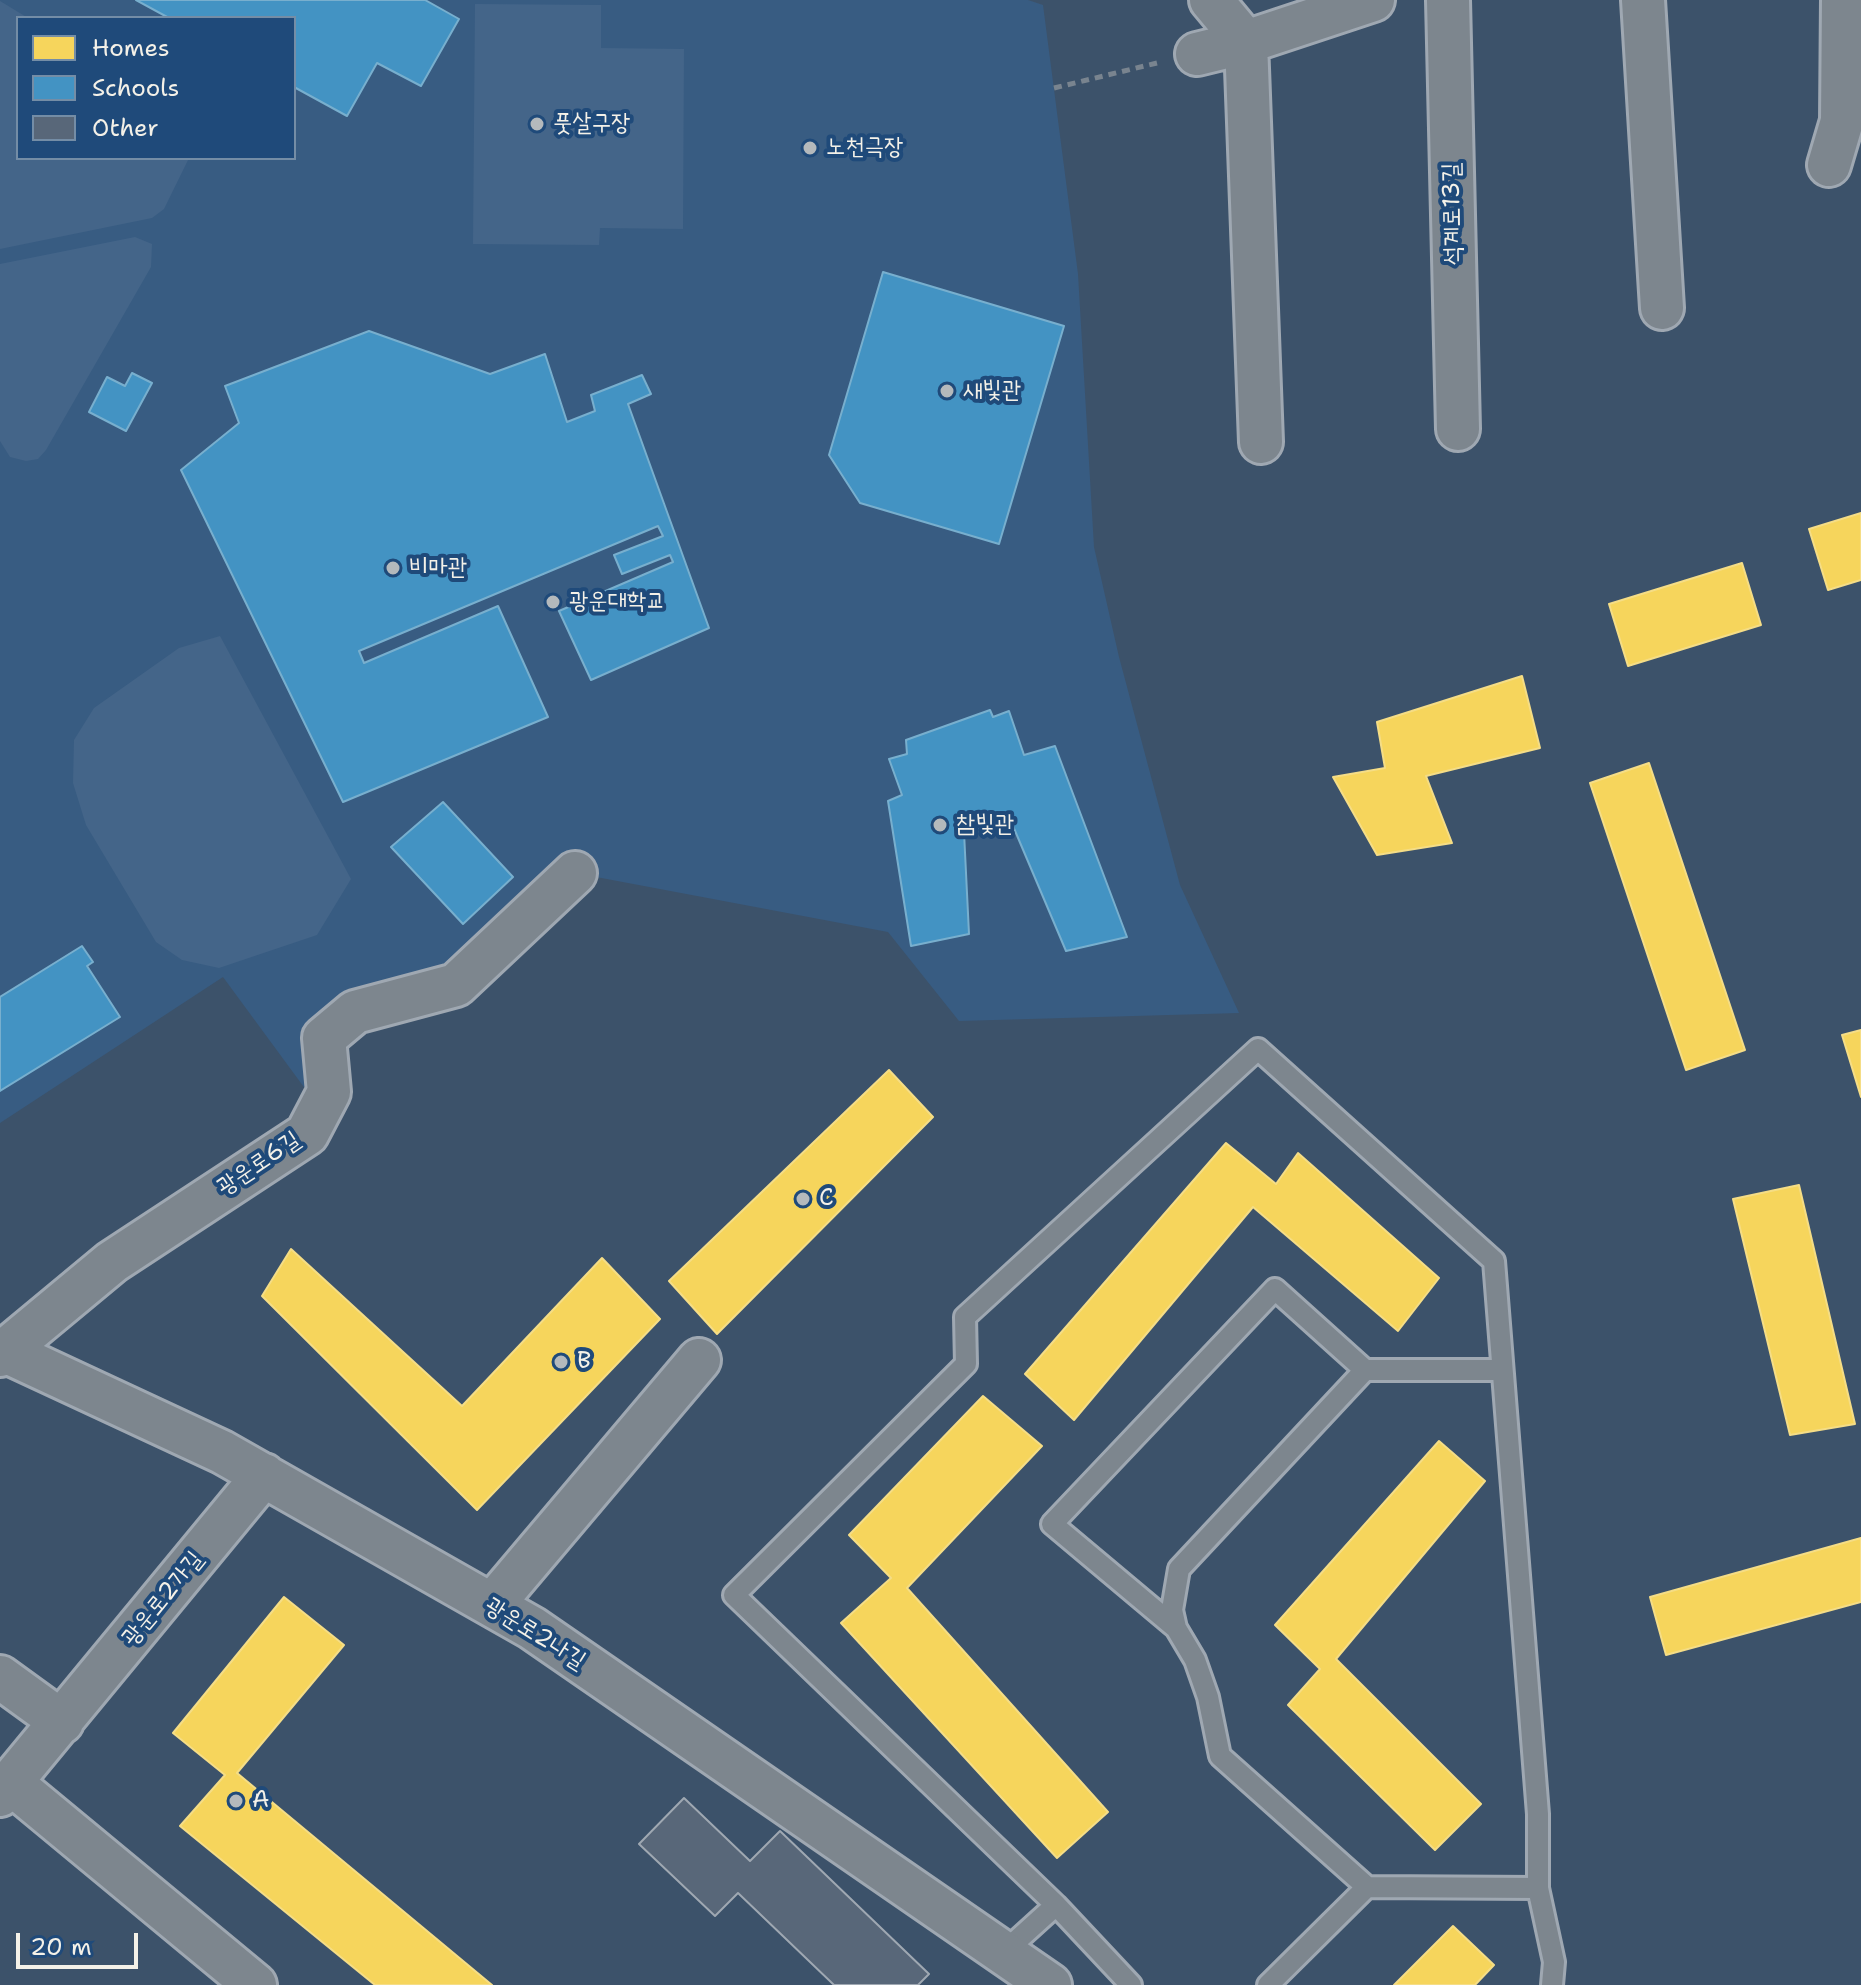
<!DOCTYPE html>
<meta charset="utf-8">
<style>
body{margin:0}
#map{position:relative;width:1861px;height:1985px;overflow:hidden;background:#3c526a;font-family:"Shantell Sans",sans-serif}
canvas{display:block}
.legend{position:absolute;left:16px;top:16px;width:280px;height:144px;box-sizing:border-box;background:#1f4a7a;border:2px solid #748da6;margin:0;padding:10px 14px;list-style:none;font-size:24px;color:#f4f1e8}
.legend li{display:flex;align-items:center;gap:16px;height:40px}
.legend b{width:40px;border:2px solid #748da6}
.scale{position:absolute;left:16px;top:1933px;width:122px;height:36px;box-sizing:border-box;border:4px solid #f4f1e8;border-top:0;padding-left:10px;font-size:24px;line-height:28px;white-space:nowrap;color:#f4f1e8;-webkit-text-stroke:6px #1f4a7a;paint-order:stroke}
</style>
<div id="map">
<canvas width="1861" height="1985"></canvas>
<ul class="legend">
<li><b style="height:22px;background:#f6d55c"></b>Homes</li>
<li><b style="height:22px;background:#4393c3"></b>Schools</li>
<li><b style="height:22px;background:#586779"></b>Other</li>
</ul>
<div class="scale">20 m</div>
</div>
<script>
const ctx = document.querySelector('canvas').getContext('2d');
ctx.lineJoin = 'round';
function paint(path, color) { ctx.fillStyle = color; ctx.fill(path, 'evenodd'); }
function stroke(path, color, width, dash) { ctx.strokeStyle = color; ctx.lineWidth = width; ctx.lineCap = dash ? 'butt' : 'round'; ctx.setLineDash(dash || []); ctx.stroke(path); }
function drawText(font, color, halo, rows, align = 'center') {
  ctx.font = font + ' "Shantell Sans","Poor Story",sans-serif'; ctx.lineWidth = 8; ctx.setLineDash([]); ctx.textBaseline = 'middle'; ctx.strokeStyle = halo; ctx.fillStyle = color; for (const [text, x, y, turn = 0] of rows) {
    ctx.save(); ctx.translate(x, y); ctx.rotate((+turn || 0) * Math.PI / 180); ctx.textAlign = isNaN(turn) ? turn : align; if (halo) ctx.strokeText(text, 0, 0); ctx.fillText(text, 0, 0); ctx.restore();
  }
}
const built = new Path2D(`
 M0,0H1028L1043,5L1078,274L1094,547L1119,657L1180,885L1239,1013L959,1021L888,932L575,873L456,985L355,1012L320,1109L223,977L0,1123ZM18,18H294V158H18Z`);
const green = new Path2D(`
 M0,1L28,18H18V158H189L164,209L152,218L0,249Z
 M475,4L601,5V48L684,49L683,229L600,228L599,245L473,244Z
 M135,237L152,244L151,267L46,450L38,459L26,461L10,457L0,441V264Z
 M220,636L351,879L317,935L219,968L182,960L156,942L86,825L73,783L74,740L94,708L179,648Z`);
const homes = new Path2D(`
 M1861,513V580L1828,590L1809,529Z
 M1742,563L1761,625L1628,666L1609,604Z
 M1522,676L1540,748L1426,776L1452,843L1377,855L1333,777L1385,768L1377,722Z
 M1649,763L1745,1050L1686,1070L1590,783Z
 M1861,1030V1097L1842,1035Z
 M889,1070L933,1117L717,1334L669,1281Z
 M1226,1143L1276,1184L1298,1153L1439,1278L1398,1331L1253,1207L1074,1420L1025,1374Z
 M1799,1185L1855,1424L1790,1435L1733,1199Z
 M291,1249L462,1406L602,1258L660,1319L477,1510L262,1296Z
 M983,1396L1042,1446L907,1588L1108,1812L1057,1858L841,1623L891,1578L849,1535Z
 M1439,1441L1485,1481L1336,1659L1481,1804L1435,1850L1288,1705L1320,1669L1275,1625Z
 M1861,1538V1602L1666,1655L1650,1597Z
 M284,1597L344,1645L237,1773L492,1985H375L180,1826L225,1775L173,1733Z
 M1453,1926L1494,1965L1475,1985H1394Z`);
const schools = new Path2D(`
 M136,0H425L459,19L421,86L377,63L347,116L294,87V18H169Z
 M883,272L1064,326L999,544L860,503L829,455Z
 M369,331L490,374L545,354L567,422L595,411L591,395L642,375L651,394L628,404L709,628L591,680L559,611L673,562L670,555L622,574L614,555L663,536L658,526L359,651L364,663L498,606L548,717L343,802L181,470L239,423L225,386Z
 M132,373L152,383L126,431L89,412L107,377L125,386Z
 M990,710L993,717L1009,711L1024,755L1055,746L1127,937L1066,951L1010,819L964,832L969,934L911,946L888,801L902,795L889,759L907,754L906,740Z
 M443,802L513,877L463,924L391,847Z
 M82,946L93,962L87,966L120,1017L0,1091V997Z`);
const building = new Path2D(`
 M684,1798L750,1861L780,1831L929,1974L918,1985H834L738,1893L715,1916L639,1844Z`);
const path = new Path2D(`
 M1054,88L1157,63`);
const lane = new Path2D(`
 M1365,1370H1502
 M1176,1628L1052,1524L1275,1289L1365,1370L1179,1569L1172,1610L1176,1628L1195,1660L1208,1697L1220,1756L1367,1887L1268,1985
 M1367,1887L1538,1888
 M1003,1953L1056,1905
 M1131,1985L1056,1905L734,1595L966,1364L965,1317L1258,1049L1494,1261L1538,1814V1888L1554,1962L1552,1985`);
const street = new Path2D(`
 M1211,0L1246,42L1261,442
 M1448,0L1458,429
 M1643,0L1662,308
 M1197,54L1246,42L1373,0
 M1829,165L1842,121L1843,0
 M5,1351L222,1452L532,1628L1050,1985
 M0,1355L112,1262L307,1134L329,1092L324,1038L355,1012L456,985L575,873
 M492,1605L699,1360
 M0,1677L62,1722
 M11,1783L255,1985
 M0,1795L264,1475`);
const markers = [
 [537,124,8,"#b4b9bc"],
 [810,148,8,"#b4b9bc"],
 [947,391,8,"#b4b9bc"],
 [393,568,8,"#b4b9bc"],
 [553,602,8,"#b4b9bc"],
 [940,825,8,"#b4b9bc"],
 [803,1199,8,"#b4b9bc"],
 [561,1362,8,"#b4b9bc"],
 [236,1801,8,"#b4b9bc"]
];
const poiNames = [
 ["풋살구장",553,124],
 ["노천극장",826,148],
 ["새빛관",963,391],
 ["비마관",409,568],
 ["광운대학교",569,602],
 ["참빛관",956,825],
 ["C",819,1199],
 ["B",577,1362],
 ["A",252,1801]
];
const streetNames = [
 ["석계로13길",1453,214,-91],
 ["광운로6길",259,1164,-34],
 ["광운로2가길",163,1599,-51],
 ["광운로2나길",535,1634,32]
];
paint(built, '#385c82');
paint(green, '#446589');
paint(homes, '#f6d55c');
stroke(homes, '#f5dd86', 2);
paint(schools, '#4393c3');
stroke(schools, '#78afce', 2);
paint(building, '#586779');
stroke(building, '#9fa8b2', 2);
stroke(lane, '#9fa8b2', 26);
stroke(street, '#9fa8b2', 48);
stroke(path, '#79848f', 5, [8, 6]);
stroke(lane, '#7d868e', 20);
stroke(street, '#7d868e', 42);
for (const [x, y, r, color] of markers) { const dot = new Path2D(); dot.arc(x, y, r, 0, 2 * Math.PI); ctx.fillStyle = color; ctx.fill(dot); stroke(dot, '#1f4a7a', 3); }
drawText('24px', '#f4f1e8', '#1f4a7a', poiNames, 'left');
drawText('24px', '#f4f1e8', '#1f4a7a', streetNames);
</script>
